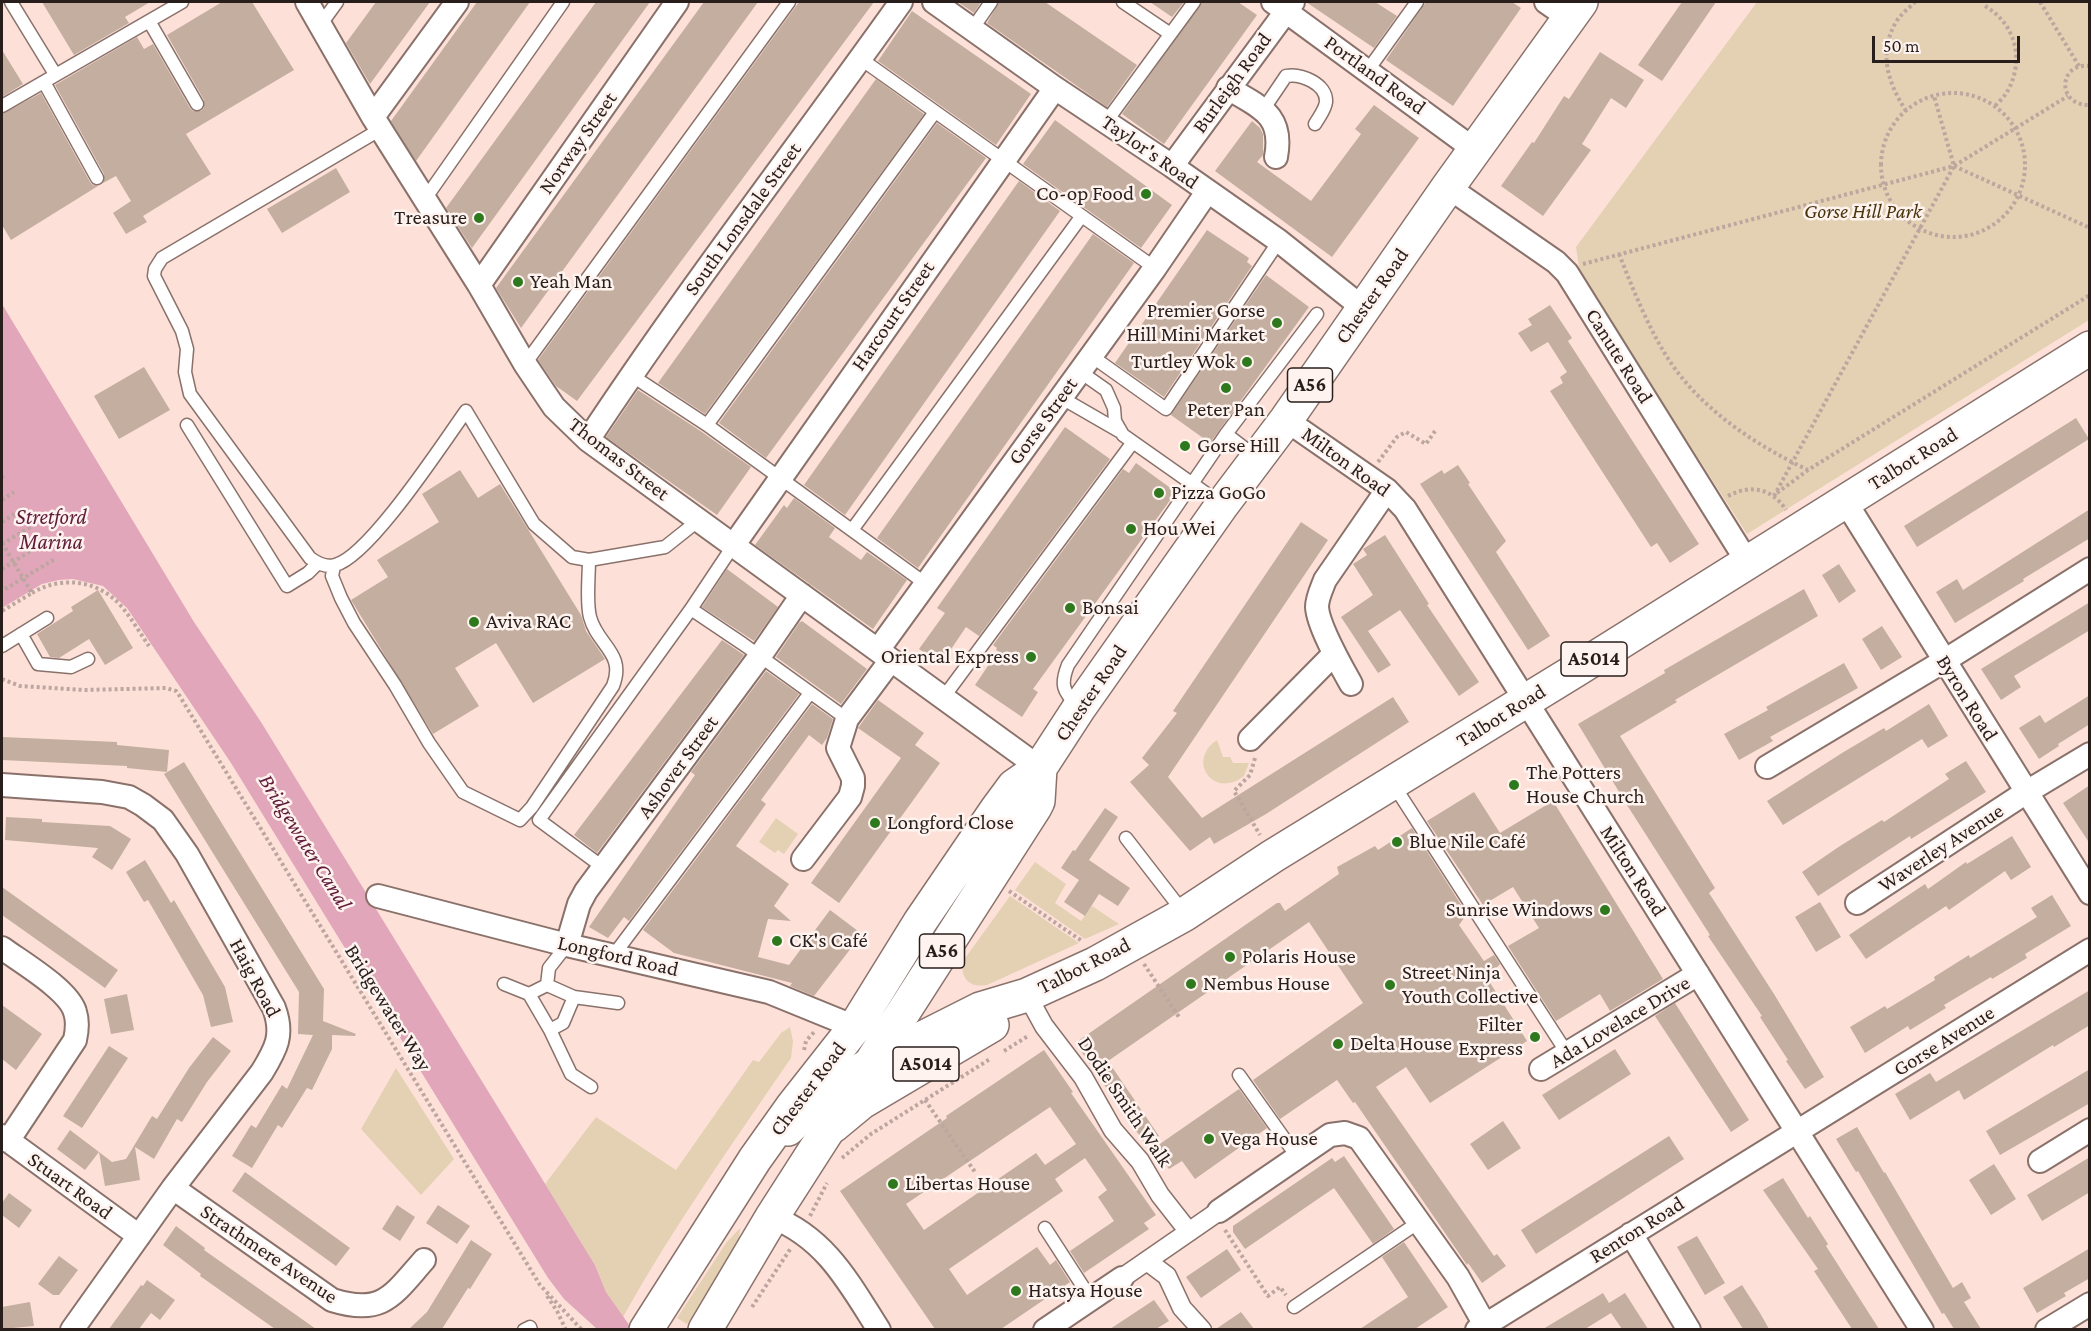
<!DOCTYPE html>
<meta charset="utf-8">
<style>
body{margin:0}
#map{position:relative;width:2091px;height:1331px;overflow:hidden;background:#fde1d9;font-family:"Crimson Pro",serif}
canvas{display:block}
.frame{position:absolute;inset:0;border:3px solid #281e1b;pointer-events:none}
.scale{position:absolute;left:1872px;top:36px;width:148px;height:27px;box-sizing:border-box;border:3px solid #281e1b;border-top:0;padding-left:8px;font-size:18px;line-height:21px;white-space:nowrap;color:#281e1b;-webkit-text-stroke:4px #fef3ef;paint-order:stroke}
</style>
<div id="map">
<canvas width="2091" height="1331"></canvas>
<div class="frame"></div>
<div class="scale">50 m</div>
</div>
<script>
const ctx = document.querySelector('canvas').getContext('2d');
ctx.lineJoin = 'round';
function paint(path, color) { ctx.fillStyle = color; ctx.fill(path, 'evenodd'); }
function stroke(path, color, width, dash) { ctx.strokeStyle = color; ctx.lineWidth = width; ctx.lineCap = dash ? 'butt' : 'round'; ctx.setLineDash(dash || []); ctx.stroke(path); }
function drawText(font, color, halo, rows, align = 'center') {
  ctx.font = font + ' "Crimson Pro",serif'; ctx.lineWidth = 5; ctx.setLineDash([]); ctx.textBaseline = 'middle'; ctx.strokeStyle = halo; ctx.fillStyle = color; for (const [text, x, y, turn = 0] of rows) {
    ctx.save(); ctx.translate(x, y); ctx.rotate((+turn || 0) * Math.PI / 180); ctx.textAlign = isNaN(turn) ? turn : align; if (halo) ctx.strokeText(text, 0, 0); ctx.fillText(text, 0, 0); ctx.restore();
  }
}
const green = new Path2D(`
 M1757,2H2089V320L1747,534L1580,274L1576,247Z
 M1217,740L1223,757H1230L1233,763H1249L1244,776C1213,800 1186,760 1217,740Z
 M776,818L798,834L784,854L778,850L775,853L759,842Z
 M1035,862L1066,884L1055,903L1081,921L1092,906L1119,924L1085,939L1015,890Z
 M1010,896L1079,943L987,985C970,988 960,979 963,961Z
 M790,1027L793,1041L791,1058C733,1143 673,1227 623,1317L606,1292L595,1265L545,1184L596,1117L676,1170L753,1060L759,1062L781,1033Z
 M396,1068L454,1159L421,1195L361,1129Z
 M740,1228C739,1263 707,1296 687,1324L677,1318L726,1243Z`);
const water = new Path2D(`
 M2,304L194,622L261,722L595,1265L606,1292L632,1329H597L564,1299L548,1278L231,763L127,608L103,586L73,579L59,580L42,584L2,608Z`);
const building = new Path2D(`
 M42,2H150L125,17L129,23L74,55Z
 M222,2H252L294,70L186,134L211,174L143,216L147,222L126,234L113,213L131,201L116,176L103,183L104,174L55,85L137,37L144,49L153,44L190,108L193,111H201L204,108V100L167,35Z
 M376,2H430L370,84L346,43Z
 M477,2H530L416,161L391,121Z
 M596,2H650L472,248L446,208Z
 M704,2H758L521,328L496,288Z
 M799,2H874L577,401L556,386L538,360Z
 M958,2H981L974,13Z
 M999,2H1045L1137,65L1107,107L987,23Z
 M1150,2H1184L1172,17Z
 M1202,2H1238L1257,15L1164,144L1122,114Z
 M1306,2H1375L1397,16L1374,48Z
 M1426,2H1512L1521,8L1453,106L1386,60Z
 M1682,2H1716L1662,81L1638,65Z
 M912,11L1031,94L996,145L878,61Z
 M2,50L23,84L2,97Z
 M1600,52L1644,80L1626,108L1611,98L1582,144L1591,150L1543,216L1501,186L1532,142L1534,143L1564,96L1569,99Z
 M876,79L924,114L705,414L658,383Z
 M41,93L90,182L93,185L98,186L11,240L2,225V114Z
 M1374,105L1419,138L1332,257L1215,171L1252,121L1260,128L1263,134V155L1257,162L1311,201L1361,134L1355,129Z
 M1055,120L1172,205L1141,248L1023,164Z
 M937,123L986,158L766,458L719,423Z
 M336,168L350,192L282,233L267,209Z
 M1019,181L1060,211L845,515L804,485Z
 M1207,230L1249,258L1247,262L1252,266L1164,397L1115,363Z
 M1093,234L1134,263L918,568L877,538Z
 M1266,275L1309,307L1210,443L1171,415Z
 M1550,305L1572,338L1568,341L1699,544L1670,563L1657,543L1651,547L1550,391L1563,383L1560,377L1567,372L1548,342L1531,352L1518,333L1532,325L1528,319Z
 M144,367L170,410L119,439L94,396Z
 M638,390L702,432L751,467L717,515L606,437Z
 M2076,418L2089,439L1917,547L1904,526Z
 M1065,427L1110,459L979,636L966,627L941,664L919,649L945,613L937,608Z
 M1136,463L1176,492L1033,689L1038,692L1022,717L975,685L998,651L996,650L997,648L993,645L1123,469L1129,473Z
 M1458,465L1470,483L1468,484L1506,541L1496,552L1550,636L1528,650L1420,484L1442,470L1444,474Z
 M460,470L478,498L500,484L581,615L586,631L605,659L533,703L496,643L455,668L479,706L433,734L351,600L388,577L377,560L439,522L422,494Z
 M794,498L835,528L829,537L861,560L867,552L907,580L873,629L755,545L784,505L787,508Z
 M2090,509V538L2023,579L2024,581L1955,623L1936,592L1957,579L1963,590Z
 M1301,522L1328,540L1168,777L1202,818L1393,697L1409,722L1266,814L1214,844L1210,837L1190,851L1130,782L1149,765L1142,758L1177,713L1173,711Z
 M1385,535L1429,604L1427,605L1479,682L1459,696L1400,610L1368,631L1391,665L1378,673L1341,617L1373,595L1353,564L1367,555L1363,549Z
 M1839,564L1856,591L1839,603L1822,575Z
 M727,569L778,607L754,641L702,607Z
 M1804,589L1818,616L1675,700L1677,702L1620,736L1715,888L1709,893L1774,994L1824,1077L1805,1089L1786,1061L1788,1060L1760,1017L1762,1016L1708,936L1710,935L1627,805L1578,724L1665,673L1664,670Z
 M98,590L133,648L105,665L89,639L59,658L50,657L37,634L73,611L71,607Z
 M2090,602V630L2014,676L2021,687L2001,700L1981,669Z
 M802,621L867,669L841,704L776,657L799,623Z
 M1882,626L1902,657L1881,670L1862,639Z
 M722,640L744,655L597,853L574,835Z
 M1844,663L1858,688L1770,737L1773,741L1739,760L1724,734L1768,710L1766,707Z
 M766,671L799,694L629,921L624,917L608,938L589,927L695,775L691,772Z
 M2090,695V724L2058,744L2059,746L2039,759L2019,728L2040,715L2045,723Z
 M878,700L924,733L915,745L940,763L839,903L811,883L901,758L858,728Z
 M812,704L833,719L827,738L822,745L809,735L761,800L766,804L736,846L789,884L774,906L791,921L768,919L758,957L789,965L830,910L862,934L814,996L790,986L792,983L674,953L643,930Z
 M1929,704L1948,736L1928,748L1922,739L1783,825L1767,801L1842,753L1884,728L1886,731Z
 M2,737L117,742V745L169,750L167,772L127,768V766L2,760Z
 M1966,761L1986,792L1911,839L1910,836L1818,896L1802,872L1840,846L1882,820L1884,822L1949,779L1945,774Z
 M184,762L324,989L323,1021L356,1034L355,1036L332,1035V1049L312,1090L307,1088L282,1128L278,1125L252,1168L232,1156L251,1125L256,1128L282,1085L287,1089L313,1035L298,1034L299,992L164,774Z
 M2090,785V844L2063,803Z
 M1474,792L1500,833L1553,801L1663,979L1610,1011L1600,994L1556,1021L1508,946L1539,928L1513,887L1483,905L1427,821Z
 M1105,808L1118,817L1089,860L1130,888L1118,906L1099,894L1085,916L1064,902L1079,880L1061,868L1073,850L1075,851Z
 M6,817L42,819V822L110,826L131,839L112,870L92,857L98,848L5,840Z
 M1412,828L1467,914L1459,925L1484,961L1494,955L1500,964L1487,978L1527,1041L1430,1103L1406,1067L1376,1087L1494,1256L1497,1254L1506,1266L1482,1283L1468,1263L1467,1265L1355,1102L1353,1103L1337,1080L1280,1119L1253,1080L1363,1003L1309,922L1108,1061L1159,1136L1146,1145L1076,1044L1079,1043L1078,1041L1277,903H1280L1285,911L1339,874L1337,867L1375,846L1378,850Z
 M2012,836L2031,867L2011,880L2005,871L1949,910L1946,906L1866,959L1849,935L1925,884L1928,889L1966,862L1967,864Z
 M145,860L171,903L174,900L225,987L233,1022L211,1027L203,995L148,900L144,902L126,872Z
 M2,887L118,970L105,988L2,915Z
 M2052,895L2071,926L2025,954L2027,958L1992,979L1991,977L1944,1005L1946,1008L1910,1030L1908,1026L1865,1053L1850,1027L1885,1006L1887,1009L1935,980L1934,977L1969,955L1970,958L2037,917L2031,908Z
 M1820,902L1841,937L1816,952L1795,917Z
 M2090,990V1025L2054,1047L2053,1045L1964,1100L1959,1090L1910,1120L1895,1094L1930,1073L1936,1082Z
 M127,994L134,1030L111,1034L104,999Z
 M1675,1003L1749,1120L1731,1132L1655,1016Z
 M2,1005L42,1034L16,1070L2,1059Z
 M213,1037L231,1051L207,1082L182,1122L177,1119L154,1159L135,1147L140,1180L105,1186L99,1152L112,1162L126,1159L152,1116L157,1119L189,1068Z
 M109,1046L128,1058L82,1128L63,1116Z
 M1615,1049L1631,1074L1559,1120L1542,1095Z
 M1044,1050L1073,1092L1071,1093L1156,1215L1144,1223L1149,1229L1084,1273L1070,1251L1114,1221L1098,1197L1107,1190L1085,1158L1055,1179L1063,1191L949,1269L967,1295L1037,1247L1050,1265L1056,1260L1070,1282L1001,1329H935L840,1191L947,1118L946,1116ZM1050,1107L1076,1144L1045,1165L1036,1153L924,1230L906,1204Z
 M2090,1069V1103L2000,1155L1986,1131Z
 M1239,1089L1267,1128L1195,1179L1182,1161L1169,1169L1154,1148Z
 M1503,1121L1521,1148L1488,1170L1470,1144Z
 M1857,1127L1884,1173L1885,1172L1953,1288L1962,1282L1971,1298L1964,1302L1981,1329H1954L1944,1313L1942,1314L1858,1171L1856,1172L1836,1139Z
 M70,1130L99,1152L85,1170L57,1149Z
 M1669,1136L1684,1159L1536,1254L1521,1230Z
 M1344,1156L1394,1229L1373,1244L1334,1188L1245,1249L1233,1232V1226L1332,1158L1335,1162Z
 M2090,1157V1192L2042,1221L2027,1195Z
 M1994,1164L2016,1199L1991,1215L1969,1180Z
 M245,1172L350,1248L336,1266L232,1191Z
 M1783,1178L1808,1218L1810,1216L1828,1244L1826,1246L1879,1329H1852L1814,1271L1818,1269L1763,1190Z
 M9,1193L32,1210L19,1228L2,1215V1203Z
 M397,1205L415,1217L400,1241L382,1229Z
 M438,1205L470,1226L457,1244L426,1223Z
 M176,1226L205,1248L204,1250L316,1329H275L200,1276L201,1274L163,1245Z
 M1697,1236L1725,1283L1705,1295L1677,1247Z
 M471,1240L492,1254L470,1289L468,1288L442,1329H409L427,1312Z
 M1404,1242L1448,1307L1415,1329H1360L1408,1297L1382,1257Z
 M2090,1248V1278L2064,1293L2066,1296L2037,1313L2023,1288Z
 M1227,1249L1241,1270L1201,1298L1186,1277Z
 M59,1256L78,1270L59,1295H53L38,1284Z
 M147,1280L175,1300L160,1320L151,1313L139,1329H109L141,1285L143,1286Z
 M1742,1285L1760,1313L1769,1329H1743L1723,1297Z
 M1603,1293L1609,1303L1625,1293L1648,1329H1622L1611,1313L1585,1329H1543Z
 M1154,1300L1169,1321L1156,1329H1110Z
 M30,1302L34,1326L2,1329V1307Z
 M1241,1312L1254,1329H1216Z`);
const path = new Path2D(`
 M2040,2L2079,66
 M1985,6C2016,24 2025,61 2007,92C2004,97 1999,102 1995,106
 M2090,66C2058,62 2056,106 2090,105
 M1881 165a72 72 0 1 1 144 0a72 72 0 1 1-144 0Z
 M1906,111C1888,83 1878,53 1896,22C1901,14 1909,8 1915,2
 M1954,166L2090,228
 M1619,254C1633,289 1647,325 1667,357C1700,409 1754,444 1808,470
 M1583,264L1954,166L2068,96
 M1378,462L1397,437L1406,432L1426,444L1435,431
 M2,477L4,476
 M1777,493L1808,470L2090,295
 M1728,496C1750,484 1772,488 1786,510
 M1774,496L1954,166L1934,96
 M2,500L14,492
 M2,522L24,508
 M2,543L32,593L2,611
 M2,544L34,525
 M2,569L45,542
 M5,589L55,559
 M32,593C62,575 99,580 122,607C132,619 140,633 149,646
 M2,679L20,686L84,690L166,688L176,691L179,695L540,1285L582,1330
 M1255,758L1250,775L1234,791L1260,835
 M1009,891L1082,941
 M1144,964L1179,1017
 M804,1050L806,1041L815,1031
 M1004,1051L1028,1036
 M925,1100L975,1172
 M842,1158L871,1134L990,1059
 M810,1216L827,1183
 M1225,1230L1268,1296L1280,1287L1286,1295
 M547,1296L557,1311L566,1330
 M752,1307L791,1248`);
const service = new Path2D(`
 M11,2L55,74
 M1123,2L1169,33
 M149,21L197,104
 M321,24L337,2
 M973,28L991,2
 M861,59L1155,268
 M1368,70L1417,2
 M44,82L97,178
 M2,106L182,2
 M1263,110L1286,76C1301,73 1327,84 1326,102C1325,110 1319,117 1315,124
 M1106,122L1194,2
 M381,129L162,258L155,269L154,276L182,331L187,349L185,372L190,394L310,558C317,563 326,568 335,565C369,557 443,443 466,411L534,524L572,557L589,560L665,547L699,520
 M425,199L563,2
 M1090,355L1166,409L1279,241
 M525,364L789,2
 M1079,371L1106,390L1114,408L1115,421L1123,435L1221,504
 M631,375L707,425L926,584
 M1060,397L1119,431
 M187,425L287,586L308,573L318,563
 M707,425L935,112
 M1226,434L1256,457
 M852,530L1081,217
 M334,566L332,576L341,598L354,623L395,685L429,743L463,792L520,820L532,807L613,686C626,653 597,645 590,617C586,602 589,576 589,560
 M691,609L743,644L847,719
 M21,634L38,664L71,667L88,659
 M2,646L47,618
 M943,698L1133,442
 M1078,707C1063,691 1060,685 1068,665L1226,434L1317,314
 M1393,784L1567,1053
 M1126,838L1184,913
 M604,868L539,820L691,609L733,546
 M613,956L810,693
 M504,984L529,994L547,985L549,968L567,945
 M547,985L574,997L618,1003
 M529,994L550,1030
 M574,997L563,1023L550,1030L571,1074L591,1087
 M1239,1075L1298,1158
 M1045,1228L1091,1299
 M1294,1307L1419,1222
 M524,1330L530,1327L531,1330`);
const pedestrian = new Path2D(`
 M1027,995L1044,1026L1083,1077L1113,1130L1140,1161L1160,1195L1189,1232
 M1147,1261L1167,1276L1182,1308L1202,1330
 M1122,1278L1219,1211`);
const minor = new Path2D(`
 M307,2L373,117L479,285L525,364L554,407L588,440L1040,768
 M934,2L1055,88L1172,166L1279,241L1363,308
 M1273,2L1475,150
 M1546,2L1569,18
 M1228,88C1259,107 1284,114 1276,157
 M373,117L457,2
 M1172,166L1293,2
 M1448,187L1556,262L1567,273L1748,563
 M479,285L677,2
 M1286,420L1387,490L1405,509L1922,1330
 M588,440C687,290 797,148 901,2
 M1845,501L2090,893
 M733,546L1055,88
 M878,650L1155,268L1207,192
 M1351,684C1341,666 1318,626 1317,607C1317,598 1322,588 1325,580L1387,490
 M1250,739L1334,654
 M1767,767L1944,661L2090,569
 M2,785L102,792L129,797L143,805L163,820L187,854L274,1008C284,1035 276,1049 262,1072L173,1188L72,1330
 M803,859L850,797L853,786V778L838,748L847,719L891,660
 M378,896L567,945L769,992L855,1027
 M1857,903L2025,793L2090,754
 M567,945L579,904L586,891L760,656L802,595
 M2,948C21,962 69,990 75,1012C78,1021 77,1031 75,1040L8,1141
 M1541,1069L1698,974
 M2,1136L139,1236
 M2040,1161L2090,1130
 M173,1188L332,1300C383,1316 393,1295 424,1260
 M1219,1211L1330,1135L1345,1133L1359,1138L1458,1277L1485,1325
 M772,1217C826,1238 849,1283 879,1330
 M1631,1234L1689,1330
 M1045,1330L1122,1278
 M1477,1330L2090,950
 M2047,1330L2090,1304`);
const primary = new Path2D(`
 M833,1126L862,1102L992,1025
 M788,1129L827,1091L869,1065L980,1009L1027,995L1095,964L1185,914L1273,856L1576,670L2090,348`);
const trunk = new Path2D(`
 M646,1330L755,1159L792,1107L855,1027L920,922L997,809L1014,786L1040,768L1079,708L1222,505L1286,420L1448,187L1581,2
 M705,1330L772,1217L1035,807L1038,801L1040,768`);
const markers = [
 [1146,194,6,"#2e781d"],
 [479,218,6,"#2e781d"],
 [518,282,6,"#2e781d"],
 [1277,323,6,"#2e781d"],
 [1247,362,6,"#2e781d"],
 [1226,388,6,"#2e781d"],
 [1185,446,6,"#2e781d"],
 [1159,493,6,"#2e781d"],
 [1131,529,6,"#2e781d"],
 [1070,608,6,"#2e781d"],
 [474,622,6,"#2e781d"],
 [1031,657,6,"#2e781d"],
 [1514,785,6,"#2e781d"],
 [875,823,6,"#2e781d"],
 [1397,842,6,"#2e781d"],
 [1605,910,6,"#2e781d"],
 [777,941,6,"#2e781d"],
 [1230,957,6,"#2e781d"],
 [1191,984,6,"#2e781d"],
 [1390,985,6,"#2e781d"],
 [1535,1037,6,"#2e781d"],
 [1338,1044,6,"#2e781d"],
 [1209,1139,6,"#2e781d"],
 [893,1184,6,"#2e781d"],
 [1016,1291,6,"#2e781d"]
];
const shields = [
 [1310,385,45],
 [1594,659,66],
 [942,951,45],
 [926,1064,66]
];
const shieldNames = [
 ["A56",1310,385],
 ["A5014",1594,659],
 ["A56",942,951],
 ["A5014",926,1064]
];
const streetNames = [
 ["Portland Road",1375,75,36],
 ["Burleigh Road",1232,83,-54],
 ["Norway Street",578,143,-55],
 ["Taylor's Road",1150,152,35],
 ["South Lonsdale Street",743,219,-54],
 ["Chester Road",1372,296,-55],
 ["Harcourt Street",893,316,-55],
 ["Canute Road",1619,356,58],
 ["Gorse Street",1043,421,-54],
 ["Thomas Street",619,459,38],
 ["Talbot Road",1913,459,-32],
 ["Milton Road",1346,462,36],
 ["Chester Road",1091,693,-56],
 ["Byron Road",1967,698,58],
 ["Talbot Road",1501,716,-32],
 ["Ashover Street",678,767,-54],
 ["Waverley Avenue",1941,848,-33],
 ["Milton Road",1633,871,57],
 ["Longford Road",618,956,13],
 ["Talbot Road",1084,966,-27],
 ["Haig Road",255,978,62],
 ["Bridgewater Way",388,1008,58],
 ["Ada Lovelace Drive",1620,1022,-31],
 ["Gorse Avenue",1944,1041,-32],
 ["Chester Road",808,1089,-53],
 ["Dodie Smith Walk",1125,1102,56],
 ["Stuart Road",70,1186,36],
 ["Renton Road",1637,1230,-32],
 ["Strathmere Avenue",269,1254,34]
];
const poiNames = [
 ["Co-op Food",1134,194,"right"],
 ["Treasure",467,218,"right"],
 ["Yeah Man",530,282],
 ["Premier Gorse",1265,311,"right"],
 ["Hill Mini Market",1265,335,"right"],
 ["Turtley Wok",1235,362,"right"],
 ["Peter Pan",1226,410,"center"],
 ["Gorse Hill",1197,446],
 ["Pizza GoGo",1171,493],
 ["Hou Wei",1143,529],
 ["Bonsai",1082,608],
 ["Aviva RAC",486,622],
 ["Oriental Express",1019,657,"right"],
 ["The Potters",1526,773],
 ["House Church",1526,797],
 ["Longford Close",887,823],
 ["Blue Nile Café",1409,842],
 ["Sunrise Windows",1593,910,"right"],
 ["CK's Café",789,941],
 ["Polaris House",1242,957],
 ["Street Ninja",1402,973],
 ["Youth Collective",1402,997],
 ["Nembus House",1203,984],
 ["Filter",1523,1025,"right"],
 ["Express",1523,1049,"right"],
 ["Delta House",1350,1044],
 ["Vega House",1221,1139],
 ["Libertas House",905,1184],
 ["Hatsya House",1028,1291]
];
const parkNames = [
 ["Gorse Hill Park",1863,212]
];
const waterNames = [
 ["Stretford",51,517],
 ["Marina",51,542],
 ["Bridgewater Canal",305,842,58]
];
paint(green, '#e4d1b3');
paint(water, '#e1a6ba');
paint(building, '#c3ae9f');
stroke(service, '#8a726b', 15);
stroke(pedestrian, '#8a726b', 21);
stroke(minor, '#8a726b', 26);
stroke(primary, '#8a726b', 36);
stroke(trunk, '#8a726b', 36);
stroke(path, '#bca69f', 4, [3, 3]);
stroke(service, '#fff', 12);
stroke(pedestrian, '#fff', 18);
stroke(minor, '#fff', 22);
stroke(primary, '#fff', 33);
stroke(trunk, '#fff', 33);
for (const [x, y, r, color] of markers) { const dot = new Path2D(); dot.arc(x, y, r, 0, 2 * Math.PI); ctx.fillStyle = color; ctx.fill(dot); stroke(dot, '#fef3ef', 2); }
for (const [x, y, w] of shields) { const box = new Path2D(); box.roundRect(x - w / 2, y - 17, w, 34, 4.5); ctx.fillStyle = '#fef3ef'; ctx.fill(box); stroke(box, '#281e1b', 1.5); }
drawText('bold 20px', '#281e1b', null, shieldNames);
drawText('21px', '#281e1b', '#fef3ef', streetNames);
drawText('21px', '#281e1b', '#fef3ef', poiNames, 'left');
drawText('italic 21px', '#4b350d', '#fef3ef', parkNames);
drawText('italic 22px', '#5f1b39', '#fef3ef', waterNames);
</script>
